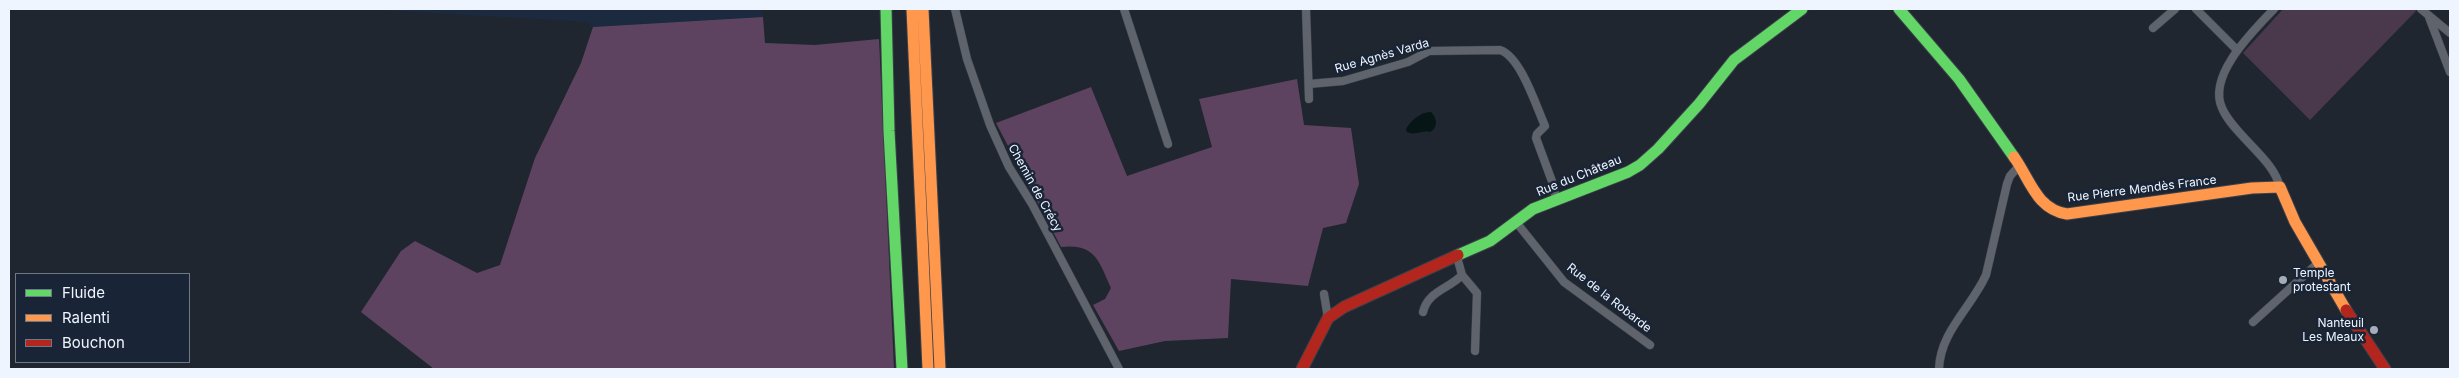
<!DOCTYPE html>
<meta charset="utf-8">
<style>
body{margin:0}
#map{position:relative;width:2459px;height:378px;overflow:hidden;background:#1f2630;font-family:Inter,sans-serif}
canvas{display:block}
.frame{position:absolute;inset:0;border:10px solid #eef5ff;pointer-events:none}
.legend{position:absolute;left:15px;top:273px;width:175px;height:90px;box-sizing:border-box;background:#192536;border:1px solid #6e7886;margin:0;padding:6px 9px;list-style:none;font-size:15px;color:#eef5ff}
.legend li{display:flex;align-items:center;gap:10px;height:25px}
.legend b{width:25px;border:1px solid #6e7886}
</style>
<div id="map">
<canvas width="2459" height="378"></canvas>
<div class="frame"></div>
<ul class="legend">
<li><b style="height:6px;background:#63d668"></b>Fluide</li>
<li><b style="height:6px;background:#ff974d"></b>Ralenti</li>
<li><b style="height:6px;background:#b3261e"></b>Bouchon</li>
</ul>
</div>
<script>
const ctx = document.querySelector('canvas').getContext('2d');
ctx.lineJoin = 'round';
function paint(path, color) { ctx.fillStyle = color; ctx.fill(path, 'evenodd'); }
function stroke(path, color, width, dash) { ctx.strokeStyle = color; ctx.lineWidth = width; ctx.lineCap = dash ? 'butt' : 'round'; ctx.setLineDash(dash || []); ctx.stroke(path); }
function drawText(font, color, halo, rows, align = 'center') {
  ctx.font = font + ' Inter,sans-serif'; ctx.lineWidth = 5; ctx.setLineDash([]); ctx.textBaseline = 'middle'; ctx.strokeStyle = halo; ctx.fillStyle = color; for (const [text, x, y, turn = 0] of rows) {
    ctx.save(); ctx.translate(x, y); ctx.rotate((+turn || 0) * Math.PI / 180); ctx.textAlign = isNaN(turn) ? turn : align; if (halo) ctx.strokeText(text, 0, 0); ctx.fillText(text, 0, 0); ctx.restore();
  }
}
const built = new Path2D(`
 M364,9H762L763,17L593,27L590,26L589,22Z`);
const green = new Path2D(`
 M2283,9H2414L2416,11L2310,120L2243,53Z`);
const forest = new Path2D(`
 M763,17L765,43L815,45L879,39L894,369H434L361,312L401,251L415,241L477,273L500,265L535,158L581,63L593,27Z
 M1297,79L1304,125L1351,128L1359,184L1346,223L1323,228L1308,286L1231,279L1228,338L1165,341L1119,351L1093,305L1105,299L1111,288C1099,261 1095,243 1061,247L996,123L1091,87L1127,176L1212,147L1199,99Z`);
const water = new Path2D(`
 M1431,112C1437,118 1439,127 1430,132C1422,130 1415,136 1407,132L1406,129C1410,121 1422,111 1431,112Z`);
const street = new Path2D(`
 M955,9L967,59L990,125L1009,167L1032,204L1119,369
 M1124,9L1168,144
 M1306,9L1309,99
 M2196,9L2236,49
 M2274,9C2254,30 2207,75 2222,108C2228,122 2240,133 2250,144C2262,157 2275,169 2280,187
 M2421,9L2450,33
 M2429,17L2450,72
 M2153,28L2175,9
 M1309,84L1343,81L1408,62L1429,51L1500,50C1521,57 1536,106 1545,126L1537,134L1536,138L1553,184L1556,199
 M1516,222L1564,282L1650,345
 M1462,275L1477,293L1475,351
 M1324,294L1328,318
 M1423,312C1428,291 1449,289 1462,275L1457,257
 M2253,322L2318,263
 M1939,369C1940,332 1971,308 1986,275L2007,184L2010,176L2020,165`);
const fast = new Path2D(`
 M886,9L889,131L902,369
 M1899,9L1959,79L2014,157
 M1458,255L1490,241L1533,209L1628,172L1640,165L1658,149L1699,104L1734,60L1802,9`);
const slow = new Path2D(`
 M912,9L928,369
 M923,9L940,369
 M2014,157C2030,179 2036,209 2067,214L2252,188L2280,187L2295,222L2346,310`);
const jam = new Path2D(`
 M2346,310L2385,369
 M1302,369L1328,318L1344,307L1458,255`);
const markers = [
 [2283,280,5,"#a6adb7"],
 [2374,330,5,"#a6adb7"]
];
const streetNames = [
 ["Rue Agnès Varda",1382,56,-16],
 ["Rue du Château",1579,176,-22],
 ["Chemin de Crécy",1035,188,61],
 ["Rue Pierre Mendès France",2142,189,-7],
 ["Rue de la Robarde",1609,298,38]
];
const poiNames = [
 ["Temple",2293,273],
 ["protestant",2293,287],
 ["Nanteuil",2364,323,"right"],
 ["Les Meaux",2364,337,"right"]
];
paint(built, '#1c2a40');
paint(green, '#4a394d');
paint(forest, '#5e4360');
paint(water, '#061616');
stroke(street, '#3c4149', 9);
stroke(fast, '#3c4149', 13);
stroke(slow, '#3c4149', 13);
stroke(jam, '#3c4149', 13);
stroke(street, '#5f646c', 8);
stroke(fast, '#63d668', 11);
stroke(slow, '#ff974d', 11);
stroke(jam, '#b3261e', 11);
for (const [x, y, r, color] of markers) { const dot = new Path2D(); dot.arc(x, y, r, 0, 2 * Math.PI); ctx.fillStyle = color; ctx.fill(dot); stroke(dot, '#192536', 2); }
drawText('12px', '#eef5ff', '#192536', streetNames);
drawText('12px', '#eef5ff', '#192536', poiNames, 'left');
</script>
